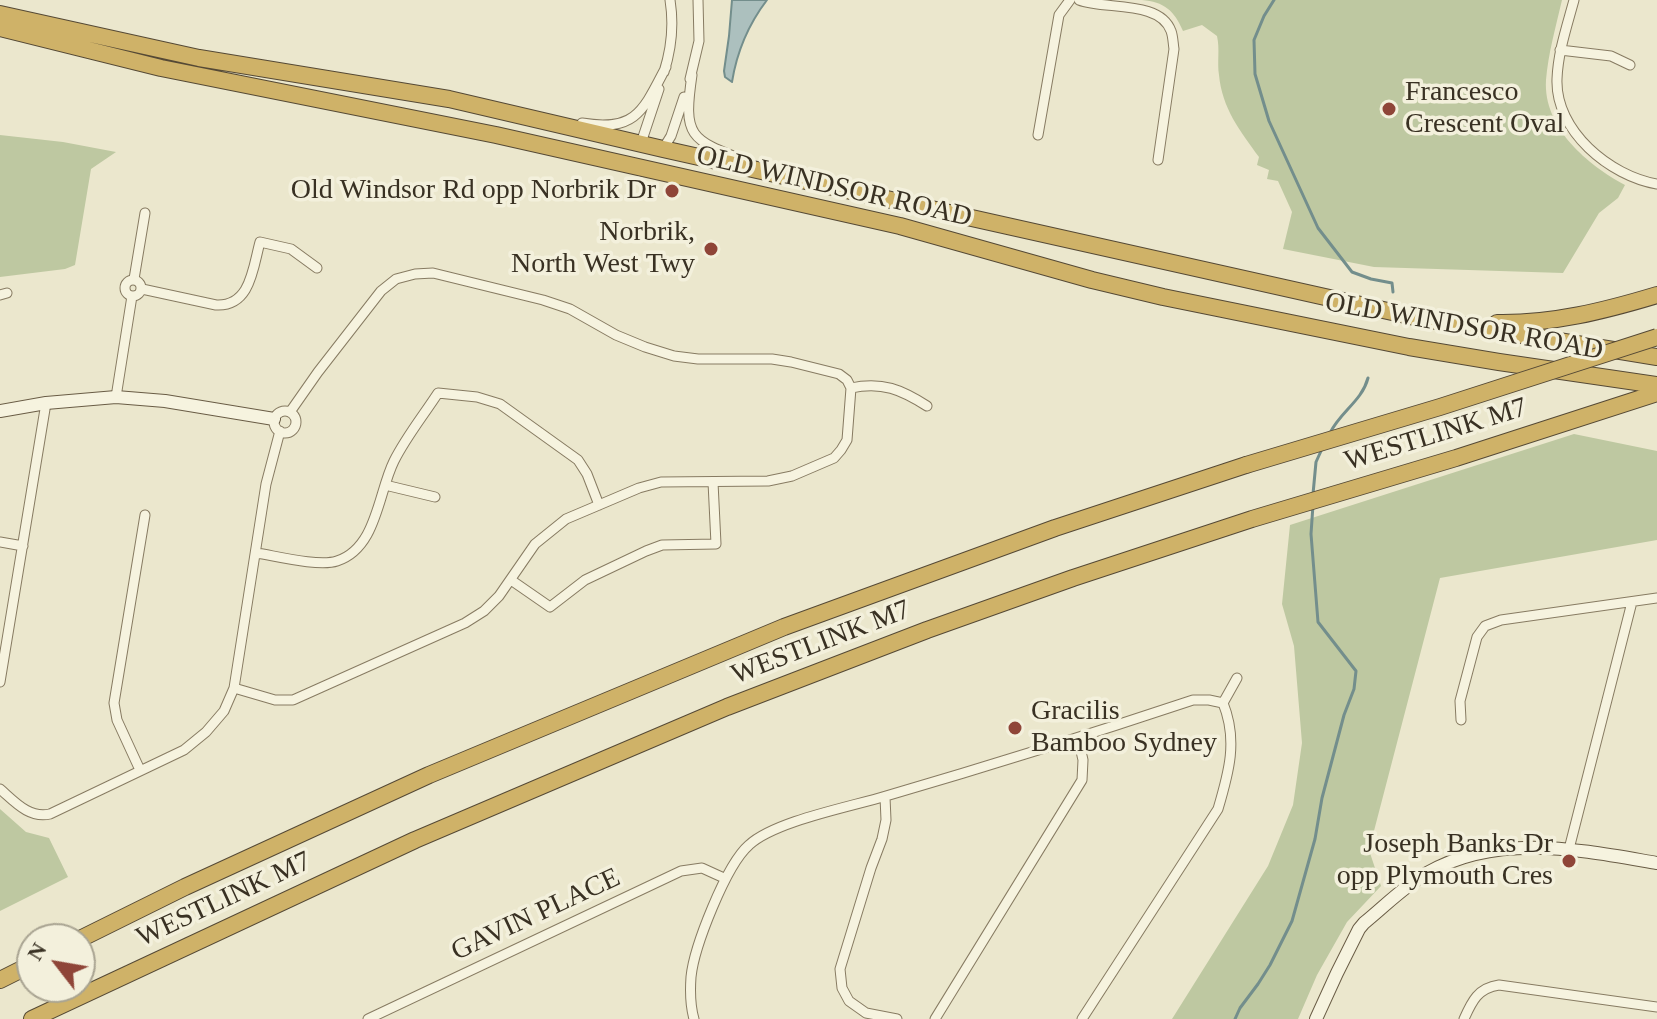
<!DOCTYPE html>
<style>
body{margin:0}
#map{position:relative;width:1657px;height:1019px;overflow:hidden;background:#ebe7cd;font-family:Georgia,serif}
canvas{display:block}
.north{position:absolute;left:16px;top:923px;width:80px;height:80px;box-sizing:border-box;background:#f3f0dc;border:2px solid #a9a492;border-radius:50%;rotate:301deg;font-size:22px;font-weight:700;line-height:32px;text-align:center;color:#393123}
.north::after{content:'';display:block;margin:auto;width:28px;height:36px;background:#8f4538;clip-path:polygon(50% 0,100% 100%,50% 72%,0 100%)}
</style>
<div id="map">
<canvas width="1657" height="1019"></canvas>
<div class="north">N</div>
</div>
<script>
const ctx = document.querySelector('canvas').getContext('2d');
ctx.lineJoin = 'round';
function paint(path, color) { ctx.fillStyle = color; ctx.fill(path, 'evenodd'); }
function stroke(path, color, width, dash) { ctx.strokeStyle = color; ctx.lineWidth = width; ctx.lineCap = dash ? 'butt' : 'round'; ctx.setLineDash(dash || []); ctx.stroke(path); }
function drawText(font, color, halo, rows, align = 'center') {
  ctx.font = font + ' Georgia,serif'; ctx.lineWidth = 7; ctx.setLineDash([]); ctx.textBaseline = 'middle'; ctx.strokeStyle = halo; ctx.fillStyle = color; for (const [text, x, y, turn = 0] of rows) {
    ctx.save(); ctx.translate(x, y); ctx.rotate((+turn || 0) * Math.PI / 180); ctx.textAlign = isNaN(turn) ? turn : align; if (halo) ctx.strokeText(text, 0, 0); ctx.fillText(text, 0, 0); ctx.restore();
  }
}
const green = new Path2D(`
 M1142,0H1562C1556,26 1548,54 1546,80C1543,128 1588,165 1625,185L1618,198L1599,213L1563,273L1374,267L1283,249L1292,212L1278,181L1267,179L1269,170L1257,165L1259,157C1240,131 1222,108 1219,75C1217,62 1220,49 1217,36L1202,25L1183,31C1174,10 1164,2 1142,0Z
 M0,135L63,142L116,152L91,169L75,265L65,269L0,277Z
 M1574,434L1657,451V540L1440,578L1369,850L1381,886L1347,922L1317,975L1298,1019H1172L1268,866L1293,805L1302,743L1294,646L1282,604L1290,525Z
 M0,809L26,832L49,838L68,877L0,911Z`);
const water = new Path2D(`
 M732,0H767C748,25 737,51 732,82L725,77L724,71L729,36Z`);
const stream = new Path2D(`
 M1274,0L1264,16L1254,40L1255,74L1269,121L1318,228L1352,272L1371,279L1392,283L1393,292
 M1330,433C1340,412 1362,401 1368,378
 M1313,494L1316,462L1321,451
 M1235,1019L1240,1008L1258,984L1270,965L1292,921L1315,839L1322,798L1344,715L1354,689L1356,671L1318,622L1311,534L1313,505`);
const street = new Path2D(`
 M1079,0C1105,10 1160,0 1171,31C1173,36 1173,43 1174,49L1158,160
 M1574,0C1567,26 1558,52 1557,79C1555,131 1610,176 1657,184
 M1560,50L1611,56L1630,65
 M664,72C672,47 674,25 670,0
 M692,75C683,136 689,140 747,161
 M690,79L699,41L698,0
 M582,123C636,132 643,111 666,67
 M1038,135L1059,15L1070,0
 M641,143L659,89
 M663,149L671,136L684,97
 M134,279L145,213
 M125 288a8 8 0 1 1 16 0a8 8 0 1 1-16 0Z
 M142,289L216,305C251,307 253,267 260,242L291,249L317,268
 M0,295L7,293
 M851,388C882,381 902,390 927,406
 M116,397L132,296
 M274 422a11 11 0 1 1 22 0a11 11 0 1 1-22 0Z
 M385,485L435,497
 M0,542L23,546
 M257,553C276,556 319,567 337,561C377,548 378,493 394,461C406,437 423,416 438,393L477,397L500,404L578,460L587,474L599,505
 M511,580L550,607L585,580L646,551L662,545L716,544L713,482
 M0,682L46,403
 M234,688L275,700H293L465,623L484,611L499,596L535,544L566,519L599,505L639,488L661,482L768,481L792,476L834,458L841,450L847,440L851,388L847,380L839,374L791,362L772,359H698L674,356L645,347L616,335L570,309L543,300L433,273L415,274L396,279L381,291L318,372L290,412
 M1223,703L1237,678
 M1461,720L1460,701L1477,637L1485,626L1501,620L1657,598
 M140,770L117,720L114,703L145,515
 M0,789C14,801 29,819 50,814L184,750L206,732L224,711L234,688L266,484L280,431
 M885,797L886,820L882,839L871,868L840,969L842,988L849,1001L866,1013L897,1019
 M1569,849L1632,602
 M368,1019L681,871L702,868L724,878
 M694,1019C690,1005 690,991 691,977C694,947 726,865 749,845C775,821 850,807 886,796C989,766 1091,734 1193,700H1209L1223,703
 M935,1019L1082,780L1083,760L1078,738
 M1082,1019L1218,809C1229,772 1238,740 1223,703
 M1464,1019C1472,1001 1478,988 1499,985L1657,1007`);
const secondary = new Path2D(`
 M0,411L46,403L116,397L165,401L274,419
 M1316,1019L1337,973L1359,929L1364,923C1385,906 1403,887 1427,873C1498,832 1581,850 1657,863`);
const highway = new Path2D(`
 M0,14L199,58L449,99L663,149L1419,318L1657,357
 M0,28L161,68L496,135L900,226L1092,280L1163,297L1409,347L1499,362L1657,385
 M1497,323C1552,324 1604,311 1657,295
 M80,939L185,887L429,775L784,627L1055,528L1246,465
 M0,980L32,964
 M32,1019L415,840L727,707L927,630L1073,578L1252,519L1456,458L1657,393`);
const highwayBridge = new Path2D(`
 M1246,465L1440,407L1657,337`);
const markers = [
 [1389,109,8,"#8f4538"],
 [672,191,8,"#8f4538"],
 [711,249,8,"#8f4538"],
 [1015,728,8,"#8f4538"],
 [1569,861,8,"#8f4538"]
];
const poiNames = [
 ["Francesco",1405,93,"left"],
 ["Crescent Oval",1405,125,"left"],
 ["Old Windsor Rd opp Norbrik Dr",656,191],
 ["Norbrik,",695,233],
 ["North West Twy",695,265],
 ["Gracilis",1031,712,"left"],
 ["Bamboo Sydney",1031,744,"left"],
 ["Joseph Banks Dr",1553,845],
 ["opp Plymouth Cres",1553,877]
];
const streetNames = [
 ["OLD WINDSOR ROAD",834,187,13],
 ["OLD WINDSOR ROAD",1464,327,10],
 ["WESTLINK M7",1436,435,-17],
 ["WESTLINK M7",821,643,-21],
 ["WESTLINK M7",224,900,-25],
 ["GAVIN PLACE",536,915,-25]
];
paint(green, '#bec8a1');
paint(water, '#acc0be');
stroke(water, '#738e8c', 2);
stroke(stream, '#738e8c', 3);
stroke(street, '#877b62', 11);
stroke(secondary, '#695c45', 14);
stroke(highway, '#554935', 18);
stroke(street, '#f6f3df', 9);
stroke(secondary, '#f6f3df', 12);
stroke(highway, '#cfb268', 16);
stroke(highwayBridge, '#554935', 18, []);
stroke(highwayBridge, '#cfb268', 16);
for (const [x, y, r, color] of markers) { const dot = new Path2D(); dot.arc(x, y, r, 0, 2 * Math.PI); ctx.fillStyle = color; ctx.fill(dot); stroke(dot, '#f3f0dc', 3); }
drawText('28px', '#393123', '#f3f0dc', poiNames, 'right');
drawText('28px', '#393123', '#f3f0dc', streetNames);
</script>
